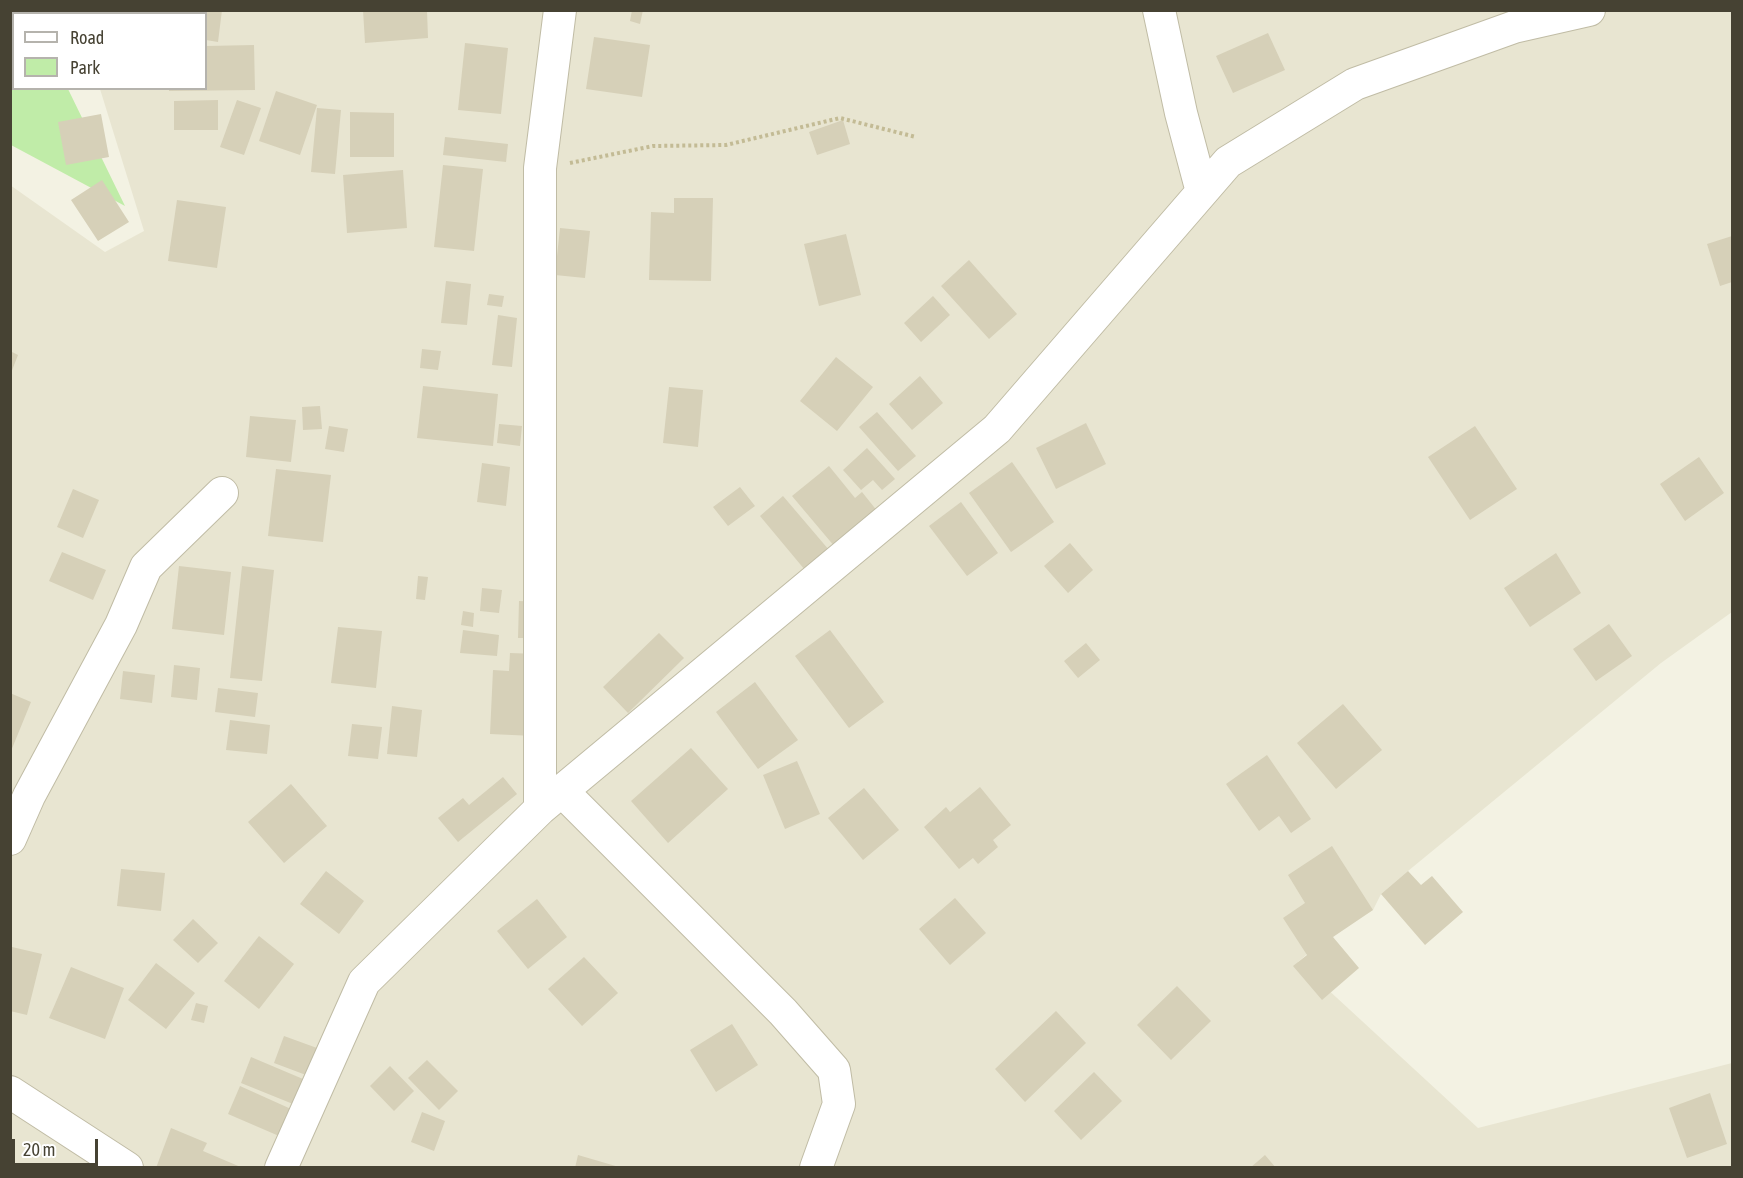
<!DOCTYPE html>
<style>
body{margin:0}
#map{position:relative;width:1743px;height:1178px;overflow:hidden;background:#f3f2e3;font-family:"Asap Condensed",sans-serif}
canvas{display:block}
.frame{position:absolute;inset:0;border:12px solid #464233;pointer-events:none}
.legend{position:absolute;left:12px;top:12px;width:195px;height:78px;box-sizing:border-box;background:#fff;border:2px solid #b5b3ad;margin:0;padding:8px 10px;list-style:none;font-size:18px;color:#464233}
.legend li{display:flex;align-items:center;gap:12px;height:30px}
.legend b{width:30px;border:2px solid #b5b3ad}
.scale{position:absolute;left:12px;top:1139px;width:86px;height:27px;box-sizing:border-box;border:3px solid #464233;border-top:0;padding-left:8px;font-size:18px;line-height:21px;white-space:nowrap;color:#464233;-webkit-text-stroke:4px #fff;paint-order:stroke}
</style>
<div id="map">
<canvas width="1743" height="1178"></canvas>
<div class="frame"></div>
<ul class="legend">
<li><b style="height:8px;background:#fff"></b>Road</li>
<li><b style="height:16px;background:#c0eca8"></b>Park</li>
</ul>
<div class="scale">20 m</div>
</div>
<script>
const ctx = document.querySelector('canvas').getContext('2d');
ctx.lineJoin = 'round';
function paint(path, color) { ctx.fillStyle = color; ctx.fill(path, 'evenodd'); }
function stroke(path, color, width, dash) { ctx.strokeStyle = color; ctx.lineWidth = width; ctx.lineCap = dash ? 'butt' : 'round'; ctx.setLineDash(dash || []); ctx.stroke(path); }
const residential = new Path2D(`
 M76,11H1732V612L1661,663L1408,871L1381,894L1373,910L1330,934L1298,962L1478,1128L1732,1063V1167H11L10,185L105,252L144,231L100,89L206,88V14H77Z`);
const green = new Path2D(`
 M10,11H31L32,13L14,14V88L68,89L125,206L11,145Z`);
const building = new Path2D(`
 M80,10H107V14H80Z
 M110,10H145L146,14H110Z
 M170,10H222L218,42L206,40V14H170Z
 M363,10H427L428,38L365,43Z
 M632,10H643L640,24L630,21Z
 M1268,33L1285,70L1233,93L1216,56Z
 M594,37L650,45L642,97L586,89Z
 M465,43L508,48L501,114L458,110Z
 M254,45L255,90L169,91V88H206V46Z
 M276,91L317,105L300,155L259,141Z
 M218,100V130H174V101Z
 M237,100L261,108L244,155L220,147Z
 M317,108L341,110L335,174L311,172Z
 M350,112L394,113V157H350Z
 M101,114L109,157L66,165L58,122Z
 M843,120L850,144L817,155L809,132Z
 M445,137L508,144L506,162L443,155Z
 M443,165L483,169L474,251L434,247Z
 M403,170L407,228L347,233L343,175Z
 M102,180L129,222L98,241L71,200Z
 M674,198H713L711,281L649,280L651,212L674,213Z
 M177,200L226,207L217,268L168,261Z
 M560,228L590,231L585,278L555,275Z
 M846,234L861,295L819,306L804,244Z
 M1732,236V282L1720,286L1707,244Z
 M969,260L1017,314L989,339L941,286Z
 M446,281L471,284L467,325L441,323Z
 M489,294L504,296L502,307L487,305Z
 M933,296L950,315L921,342L904,323Z
 M498,315L517,318L512,367L492,365Z
 M422,349L441,351L438,370L420,368Z
 M10,351L18,355L11,373H10Z
 M836,357L873,387L837,431L800,401Z
 M920,376L943,403L912,430L889,404Z
 M423,386L498,394L493,446L417,438Z
 M669,387L703,390L698,447L663,443Z
 M320,406L322,429L303,430L302,407Z
 M877,412L916,456L898,471L859,427Z
 M250,416L296,420L291,462L246,457Z
 M1086,423L1106,464L1056,489L1036,448Z
 M499,424L522,426L520,446L497,443Z
 M329,426L348,429L344,452L325,449Z
 M1475,426L1517,489L1470,520L1428,457Z
 M867,448L895,479L882,490L873,480L861,490L843,470Z
 M1699,457L1724,493L1685,521L1660,484Z
 M1012,462L1054,522L1011,552L969,493Z
 M482,463L510,467L506,506L477,502Z
 M829,466L855,498L862,492L878,512L835,547L792,496Z
 M276,469L331,475L323,542L268,536Z
 M740,487L755,506L728,526L713,507Z
 M73,489L99,500L83,538L57,527Z
 M783,496L829,550L805,570L760,516Z
 M961,502L998,553L967,576L929,526Z
 M1070,543L1093,570L1068,593L1044,566Z
 M62,552L106,570L93,600L49,581Z
 M1556,553L1581,593L1530,627L1504,588Z
 M179,566L231,572L224,635L172,629Z
 M242,566L274,570L262,681L230,678Z
 M418,576L428,577L425,600L416,599Z
 M482,588L502,590L499,613L480,611Z
 M519,601L541,602V638H518Z
 M463,611L474,613L473,627L461,625Z
 M1609,624L1632,656L1596,681L1573,649Z
 M338,627L382,631L376,688L331,683Z
 M463,630L499,635L497,656L460,653Z
 M830,630L884,702L849,728L795,656Z
 M659,633L684,658L628,713L603,687Z
 M1086,643L1100,660L1078,678L1064,661Z
 M510,653L538,654L534,736L490,734L493,670L509,671Z
 M174,665L200,668L197,700L171,697Z
 M123,671L155,675L152,703L120,699Z
 M755,682L798,740L758,769L716,712Z
 M218,688L258,693L255,717L215,712Z
 M10,693L31,702L11,751H10Z
 M1343,704L1382,750L1336,789L1297,743Z
 M392,706L422,710L417,757L387,754Z
 M230,720L270,725L267,754L226,750Z
 M352,724L382,727L378,759L348,756Z
 M691,748L728,789L668,843L631,801Z
 M1267,755L1311,819L1291,833L1279,816L1259,831L1226,784Z
 M797,761L820,814L785,829L763,775Z
 M503,777L517,794L458,842L438,818L463,798L469,805Z
 M291,784L327,826L284,863L248,822Z
 M980,787L1011,825L993,840L998,847L978,864L973,858L959,869L924,827L946,807L950,812Z
 M864,788L899,830L863,860L828,818Z
 M1332,846L1373,910L1333,937L1359,968L1322,1000L1293,966L1307,955L1283,918L1305,903L1288,875Z
 M121,869L165,873L161,911L117,906Z
 M326,871L364,901L339,934L300,904Z
 M1408,871L1421,885L1432,876L1463,912L1425,945L1381,894Z
 M955,898L986,933L950,965L919,929Z
 M537,899L567,937L528,969L497,931Z
 M193,919L218,943L198,963L173,940Z
 M259,936L294,964L259,1009L224,981Z
 M12,947L42,954L27,1015L10,1011V954Z
 M584,957L618,993L582,1026L548,989Z
 M156,963L195,993L166,1029L128,1000Z
 M71,967L124,988L105,1039L49,1018Z
 M1177,986L1211,1021L1171,1060L1137,1025Z
 M196,1003L208,1006L204,1023L191,1020Z
 M1056,1011L1086,1043L1025,1102L995,1069Z
 M732,1024L758,1065L716,1092L690,1050Z
 M284,1036L317,1048L306,1075L274,1063Z
 M251,1057L303,1079L293,1104L241,1083Z
 M427,1060L458,1091L439,1110L408,1078Z
 M390,1066L414,1091L394,1111L370,1086Z
 M1094,1072L1122,1101L1081,1140L1054,1111Z
 M240,1086L291,1109L279,1136L228,1114Z
 M1710,1093L1727,1144L1687,1158L1669,1108Z
 M422,1112L445,1121L434,1151L411,1142Z
 M171,1128L207,1143L203,1151L243,1168H156Z
 M578,1155L619,1167V1168H575Z
 M1265,1155L1276,1168H1250Z`);
const path = new Path2D(`
 M570,163L653,146L726,145L840,118L916,137`);
const minor = new Path2D(`
 M1159,10L1181,113L1202,192
 M562,791L783,1012L834,1070L839,1104L816,1168
 M540,809V168L560,10
 M10,839L29,796L121,625L146,567L222,493
 M10,1092L127,1168
 M281,1168L364,982L540,809L997,429L1228,162L1355,84L1514,27L1589,10`);
paint(residential, '#e8e5d1');
paint(green, '#c0eca8');
paint(building, '#d6d0b8');
stroke(minor, '#c0bca5', 34);
stroke(path, '#c3bb95', 4, [3, 3]);
stroke(minor, '#fff', 32);
</script>
